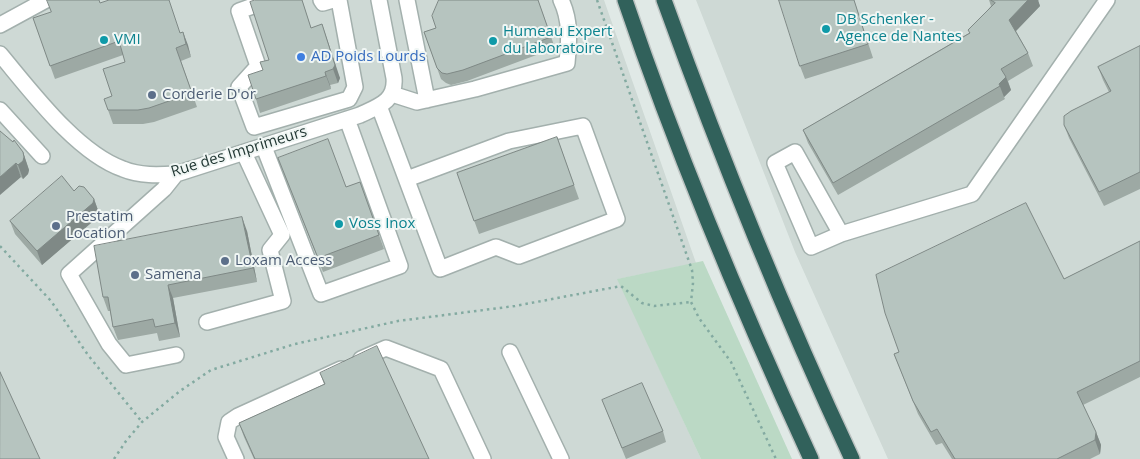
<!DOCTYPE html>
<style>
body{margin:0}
canvas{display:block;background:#e0e9e6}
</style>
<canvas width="1140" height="459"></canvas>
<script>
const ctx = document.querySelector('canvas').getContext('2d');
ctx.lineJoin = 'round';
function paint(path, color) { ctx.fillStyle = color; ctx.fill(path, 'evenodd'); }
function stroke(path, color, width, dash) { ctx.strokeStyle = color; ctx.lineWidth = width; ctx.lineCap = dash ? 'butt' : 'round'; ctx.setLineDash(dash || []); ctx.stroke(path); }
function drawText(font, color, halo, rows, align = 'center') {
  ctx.font = font + ' "Open Sans",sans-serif'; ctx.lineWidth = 4; ctx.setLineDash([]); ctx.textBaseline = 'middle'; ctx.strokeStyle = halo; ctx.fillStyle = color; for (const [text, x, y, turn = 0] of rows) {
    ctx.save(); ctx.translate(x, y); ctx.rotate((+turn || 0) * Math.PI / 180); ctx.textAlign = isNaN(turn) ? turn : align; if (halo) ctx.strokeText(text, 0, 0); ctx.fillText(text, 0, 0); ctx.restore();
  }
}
const built = new Path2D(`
 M0,0H604L696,263L618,279L701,459H0Z
 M696,0H1140V459H888L795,252Z`);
const green = new Path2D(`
 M703,261L792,459H701L617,279Z`);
const path = new Path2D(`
 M597,0L692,270L693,283L691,302L699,318L731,362L776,459
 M0,246L51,301L88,355L142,422
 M114,459L126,441L142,422L180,391L211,370L295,344L398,321L515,306L621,286L642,303L654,306L691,302`);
const minor = new Path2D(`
 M270,0L239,11L258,66L239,87L254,127L349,99L355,87L339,0
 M321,0L323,3L333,0
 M407,0L427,100
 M0,25L46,0
 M0,54C31,91 77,153 123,169C140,176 158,175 176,174L360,115C379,106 396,101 394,78L379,0
 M392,94L417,102L475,89L567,63C569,41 571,21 561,0
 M379,106L440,269L496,247L519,256L617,219L583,126L509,141L407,179
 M0,110L42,156
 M264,147L321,294L400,266L347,119
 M176,174L164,189L69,274L109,344L126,365L176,355
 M841,234L795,152L775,163L811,247L841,234L972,194L1107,0
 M207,322L283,301L270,250L282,235L244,153
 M510,352L561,459
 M361,359L386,348L441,369L483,459
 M236,459L226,437L229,422L238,416L341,369`);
const highway = new Path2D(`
 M625,0C678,156 742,309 811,459
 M664,0C720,155 782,309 852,459`);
const wall = new Path2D(`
 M255,0H302L311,28L340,78L338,83L330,85L331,89L260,113L256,99L263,70L269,60Z
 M538,0L555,48L467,81L451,85L446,83L441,79L424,32L436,28Z
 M854,0L873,58L805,79L800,66Z
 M989,0H1039L1038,1L1040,6L1016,31L1028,53L1033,66L1008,81L1011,90L1004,97L1005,99L838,195L808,143L803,130L969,33L991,6Z
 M101,3L180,33L183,32L191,57L181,61L197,107L154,122L143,124H113L108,110L112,96L125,62L123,55L55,79L33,18Z
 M1140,47V189L1104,206L1069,138L1064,125L1109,92L1103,80L1098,67Z
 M0,131L23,152L29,170L28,174L23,179L21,177Z
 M557,137L579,199L479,234L457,173Z
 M283,171L346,187L360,182L384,249L323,272Z
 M74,191L94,199L99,213L98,217L42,265L15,234L10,221Z
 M247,231L257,282L173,298L180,337L159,341L157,333L118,340L113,327L110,311H108L103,297Z
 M1140,241V377L1083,405L1096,432L1101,445L1100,454L1090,459H952L942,443L936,445L918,414L894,354L1064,279Z
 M320,373L429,459H254L244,437L239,423L324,384Z
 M602,400L663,431L666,442L626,459Z`);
const shadedWall = new Path2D(`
 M1028,0H1038L1040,6L1014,33L1009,20Z
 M322,24L340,78L338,83L333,69Z
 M183,32L188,45L191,57L186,44Z
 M325,72L330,85L331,89L326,76Z
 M1006,77L1011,90L1004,97L999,84Z
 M23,152L29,170L28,174L23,179L18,165Z
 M16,163L21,177L0,195V177Z
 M94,199L99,213L98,217L42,265L37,251Z
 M242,217L247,231L257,282L253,268Z
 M168,285L173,298L180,337L175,323Z
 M1096,432L1101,445L1100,454L1095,440Z`);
const building = new Path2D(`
 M47,0H99L100,3L109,0H169L180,33L183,32L186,44L176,48L192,93L149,108L138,110H108L104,99L112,96L103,69L125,62L119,41L50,66L33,18L51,12Z
 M255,0H302L311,28L322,24L335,65L333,69L325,72L326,76L256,99L248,75L263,70L260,62L269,60L250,2Z
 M439,0H538L551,37L463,70L447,74L442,73L437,68L424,32L436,28L432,16Z
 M779,0H854L868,44L800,66Z
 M991,0H1028L1009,20L1028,53L1001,69L1006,77L999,84L1000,86L833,183L803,130L970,33L968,30L995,3Z
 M1140,46V172L1099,192L1064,125V116L1071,111L1111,91L1098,67Z
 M0,131L13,142L14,140L23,152L24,157L23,161L18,165L16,163L0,177Z
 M557,137L574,185L474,221L457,173Z
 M328,139L346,187L360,182L379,235L318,258L278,158Z
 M62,176L74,191L79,186L84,187L94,199L93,203L37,251L10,221Z
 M1026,203L1064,279L1140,241V361L1077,392L1096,432L1095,440L1057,459H955L937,429L931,432L913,401L894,354L899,352L885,313L876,275Z
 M242,217L253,268L168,285L175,323L155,327L153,319L113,327L108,297H103L94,246Z
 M377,346L429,459H255L239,423L325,384L320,373Z
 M0,372L40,459H0Z
 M642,383L663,431L622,448L602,400Z`);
const markers = [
 [826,29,5,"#0f9aa8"],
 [104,40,5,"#0f9aa8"],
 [493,41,5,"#0f9aa8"],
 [301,57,5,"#3f7fe0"],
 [152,95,5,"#5c6f8a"],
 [339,224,5,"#0f9aa8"],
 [56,226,5,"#5c6f8a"],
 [225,261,5,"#5c6f8a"],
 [135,275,5,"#5c6f8a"]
];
const cultureNames = [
 ["DB Schenker -",836,20],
 ["Agence de Nantes",836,37],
 ["Humeau Expert",503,32],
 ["du laboratoire",503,49],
 ["VMI",114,40],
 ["Voss Inox",349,224]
];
const shopNames = [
 ["AD Poids Lourds",311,57]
];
const serviceNames = [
 ["Corderie D'or",162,95],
 ["Prestatim",66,217],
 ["Location",66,234],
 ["Loxam Access",235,261],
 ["Samena",145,275]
];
const streetNames = [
 ["Rue des Imprimeurs",239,152,-17]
];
paint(built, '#ced9d5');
paint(green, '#bbd9c5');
stroke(minor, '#a3b0ad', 18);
stroke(highway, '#bdc3c2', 18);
stroke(path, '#83aaa1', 2.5, [2.5, 4]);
stroke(minor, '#fff', 15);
stroke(highway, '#31615b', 15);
paint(wall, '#9da9a4');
paint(shadedWall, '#7f8986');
paint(building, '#b6c4bf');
stroke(building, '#7f8986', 1);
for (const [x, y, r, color] of markers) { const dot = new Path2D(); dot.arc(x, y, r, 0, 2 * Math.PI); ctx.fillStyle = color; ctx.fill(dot); stroke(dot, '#f0f6f4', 2); }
drawText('15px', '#0d838f', '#f0f6f4', cultureNames, 'left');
drawText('15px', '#366cbe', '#f0f6f4', shopNames, 'left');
drawText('15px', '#4e5e75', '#f0f6f4', serviceNames, 'left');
drawText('15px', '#223834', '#f0f6f4', streetNames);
</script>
